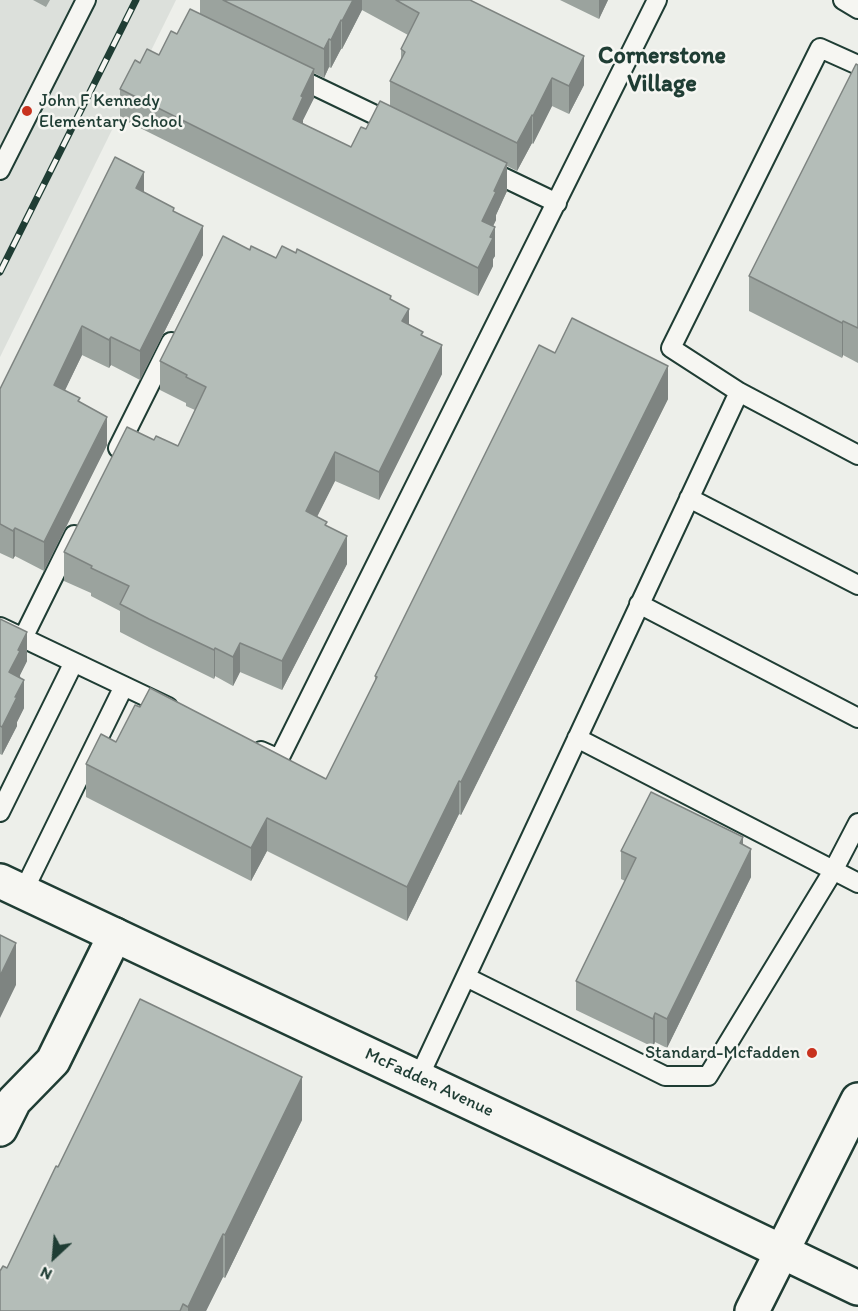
<!DOCTYPE html>
<style>
body{margin:0}
#map{position:relative;width:858px;height:1311px;overflow:hidden;background:#edefea;font-family:Itim,sans-serif}
canvas{display:block}
.north{position:absolute;left:24px;top:1227px;width:60px;height:60px;-webkit-text-stroke:4px #f6f6f2;paint-order:stroke;rotate:206deg;font-size:16px;font-weight:700;line-height:24px;text-align:center;color:#1f3d34}
.north::after{content:'';display:block;margin:auto;width:21px;height:27px;background:#1f3d34;clip-path:polygon(50% 0,100% 100%,50% 72%,0 100%)}
</style>
<div id="map">
<canvas width="858" height="1311"></canvas>
<div class="north">N</div>
</div>
<script>
const ctx = document.querySelector('canvas').getContext('2d');
ctx.lineJoin = 'round';
function paint(path, color) { ctx.fillStyle = color; ctx.fill(path, 'evenodd'); }
function stroke(path, color, width, dash) { ctx.strokeStyle = color; ctx.lineWidth = width; ctx.lineCap = dash ? 'butt' : 'round'; ctx.setLineDash(dash || []); ctx.stroke(path); }
function drawText(font, color, halo, rows, align = 'center') {
  ctx.font = font + ' Itim,sans-serif'; ctx.lineWidth = 5; ctx.setLineDash([]); ctx.textBaseline = 'middle'; ctx.strokeStyle = halo; ctx.fillStyle = color; for (const [text, x, y, turn = 0] of rows) {
    ctx.save(); ctx.translate(x, y); ctx.rotate((+turn || 0) * Math.PI / 180); ctx.textAlign = isNaN(turn) ? turn : align; if (halo) ctx.strokeText(text, 0, 0); ctx.fillText(text, 0, 0); ctx.restore();
  }
}
const built = new Path2D(`
 M0,0H176L0,357Z`);
const service = new Path2D(`
 M843,0L858,9
 M858,65L820,48L671,348L739,392L858,455
 M294,76L396,125
 M486,169L557,203
 M0,170L86,0
 M118,448L171,342
 M689,498L858,585
 M639,604L858,718
 M0,627L168,707
 M23,638L74,535
 M577,738L858,883
 M261,751L279,759L657,0
 M0,812L74,662
 M23,892L124,686
 M466,977L665,1076H708L833,871L858,823
 M418,1079L739,392`);
const minor = new Path2D(`
 M0,1129L14,1101L53,1061L115,935`);
const tertiary = new Path2D(`
 M0,881L539,1135L858,1288
 M752,1311L858,1100`);
const rail = new Path2D(`
 M0,272L136,0`);
const wall = new Path2D(`
 M33,0H50L46,7Z
 M200,0H470L584,85L569,114L552,106L533,144L532,143L517,171L507,166V191L496,215V220L493,226L495,256L493,259V266L478,296L120,118V89L140,63L159,55L177,34L200,14ZM362,10L408,35L401,49V60L390,81V106L366,129L351,147L303,124V120L314,98V73L324,78L329,67L331,68L341,49H342Z
 M560,0H608L599,19Z
 M858,65V363L843,355L842,358L749,311V276Z
 M144,192L174,211L203,255L140,380L111,365L109,368L82,355L65,390L80,402L107,445L44,571L15,556L13,559L0,553V389Z
 M250,250L276,258L391,300L409,324L423,336L442,374L379,500L335,481L317,516L327,526L347,564L282,690L240,672L233,686L215,676L214,679L149,647L120,632V611L91,596V593L64,581V552L154,440L178,446L195,410L186,406V403L160,390V361Z
 M555,353L668,399L461,815L459,814L407,921L267,851L251,881L86,797V764L116,742L326,779L375,681V676Z
 M0,619L27,661L20,675L24,708L17,722V726L2,755L0,754Z
 M743,845L751,877L667,1048L655,1042L653,1047L576,1010V981L625,881L621,879V851Z
 M302,1120L225,1278L223,1277L206,1311H0L7,1268L58,1167Z`);
const shadedWall = new Path2D(`
 M353,0H362V10L342,49V21Z
 M599,0H608L599,19Z
 M341,20V49L331,68V40Z
 M329,39V67L324,78V49Z
 M584,56V85L569,114V86Z
 M314,69V98L303,120V125L293,119L301,96Z
 M552,78V106L533,144V116Z
 M532,115V143L517,171V143Z
 M507,163V191L496,215V220L482,249V221L494,191Z
 M144,172V200L136,188Z
 M203,226V255L140,380V351Z
 M495,227V256L493,259V266L478,296V268Z
 M409,309V337L402,321Z
 M843,321V355L842,358V323Z
 M82,326V355L54,413V385Z
 M111,337V365L109,368V340Z
 M442,345V374L379,500V472Z
 M668,366V399L461,815V782Z
 M107,417V445L44,571V542Z
 M335,452V481L306,539V511Z
 M15,528V556L13,559V531Z
 M347,536V564L282,690V661Z
 M27,632V661L20,675V680L9,672L18,650Z
 M240,643V672L233,686V657Z
 M215,648V676L214,679V650Z
 M24,680V708L17,722V726L2,755V727L15,697Z
 M459,781V814L407,921V887Z
 M267,818V851L251,881V848Z
 M743,837V865L751,849V877L667,1048V1019Z
 M16,943V985L0,1018V976Z
 M655,1013V1042L653,1047V1019Z
 M302,1077V1120L225,1278V1235Z
 M223,1234V1277L206,1311H188V1307Z`);
const building = new Path2D(`
 M223,0H353L342,21L341,20L331,40L329,39L324,49Z
 M396,0H470L584,56L569,86L552,78L533,116L532,115L517,143L390,81L405,52L401,49L419,13Z
 M190,9L314,69L301,96L303,97L293,119L351,147L361,127L366,129L380,101L507,163L494,191L496,192L482,221L495,227L490,237L493,238L478,268L120,89L135,60L140,63L147,49L159,55L171,31L177,34Z
 M856,64L858,65V328L843,321L842,323L749,276Z
 M115,157L144,172L136,188L174,208L173,211L203,226L140,351L111,337L109,340L82,326L54,385L80,398L78,401L107,417L44,542L15,528L13,531L0,524V389Z
 M223,236L250,250L251,246L276,258L282,246L296,253L297,249L391,296L390,299L409,309L402,321L423,332L421,335L442,345L379,472L335,452L306,511L327,522L325,525L347,536L282,661L240,643L233,657L215,648L214,650L149,619L120,604L129,586L91,568L92,566L64,552L127,427L154,440L156,436L178,446L206,387L186,377L187,375L160,361Z
 M572,318L668,366L461,782L459,781L407,887L267,818L251,848L86,764L101,734L116,742L135,705L140,707L150,688L326,779L377,677L375,676L539,345L555,353Z
 M0,619L27,632L18,650L20,651L9,672L24,680L15,697H17L2,727L0,726Z
 M651,792L743,837L740,843L751,849L667,1019L655,1013L653,1019L576,981L636,858L621,851Z
 M0,935L16,943L0,976Z
 M140,999L302,1077L225,1235L223,1234L188,1307L183,1304L180,1311H0V1271L3,1266L7,1268L56,1166L58,1167Z`);
const markers = [
 [27,111,6,"#c8321e"],
 [812,1053,6,"#c8321e"]
];
const poiNames = [
 ["John F Kennedy",39,101],
 ["Elementary School",39,122],
 ["Standard-Mcfadden",800,1053,"right"]
];
const streetNames = [
 ["McFadden Avenue",429,1083,25]
];
const districtNames = [
 ["Cornerstone",662,57],
 ["Village",662,85]
];
paint(built, '#dce0db');
stroke(service, '#1f3d34', 22);
stroke(minor, '#1f3d34', 38);
stroke(tertiary, '#1f3d34', 38);
stroke(service, '#f6f6f2', 18);
stroke(minor, '#f6f6f2', 33);
stroke(tertiary, '#f6f6f2', 33);
stroke(rail, '#1f3d34', 7);
stroke(rail, '#f6f6f2', 4.5, [14]);
paint(wall, '#9ba39e');
paint(shadedWall, '#7e8481');
paint(building, '#b4bdb8');
stroke(building, '#7e8481', 1.5);
for (const [x, y, r, color] of markers) { const dot = new Path2D(); dot.arc(x, y, r, 0, 2 * Math.PI); ctx.fillStyle = color; ctx.fill(dot); stroke(dot, '#f6f6f2', 2); }
drawText('18px', '#1f3d34', '#f6f6f2', poiNames, 'left');
drawText('18px', '#1f3d34', '#f6f6f2', streetNames);
drawText('bold 24px', '#1f3d34', '#f6f6f2', districtNames);
</script>
